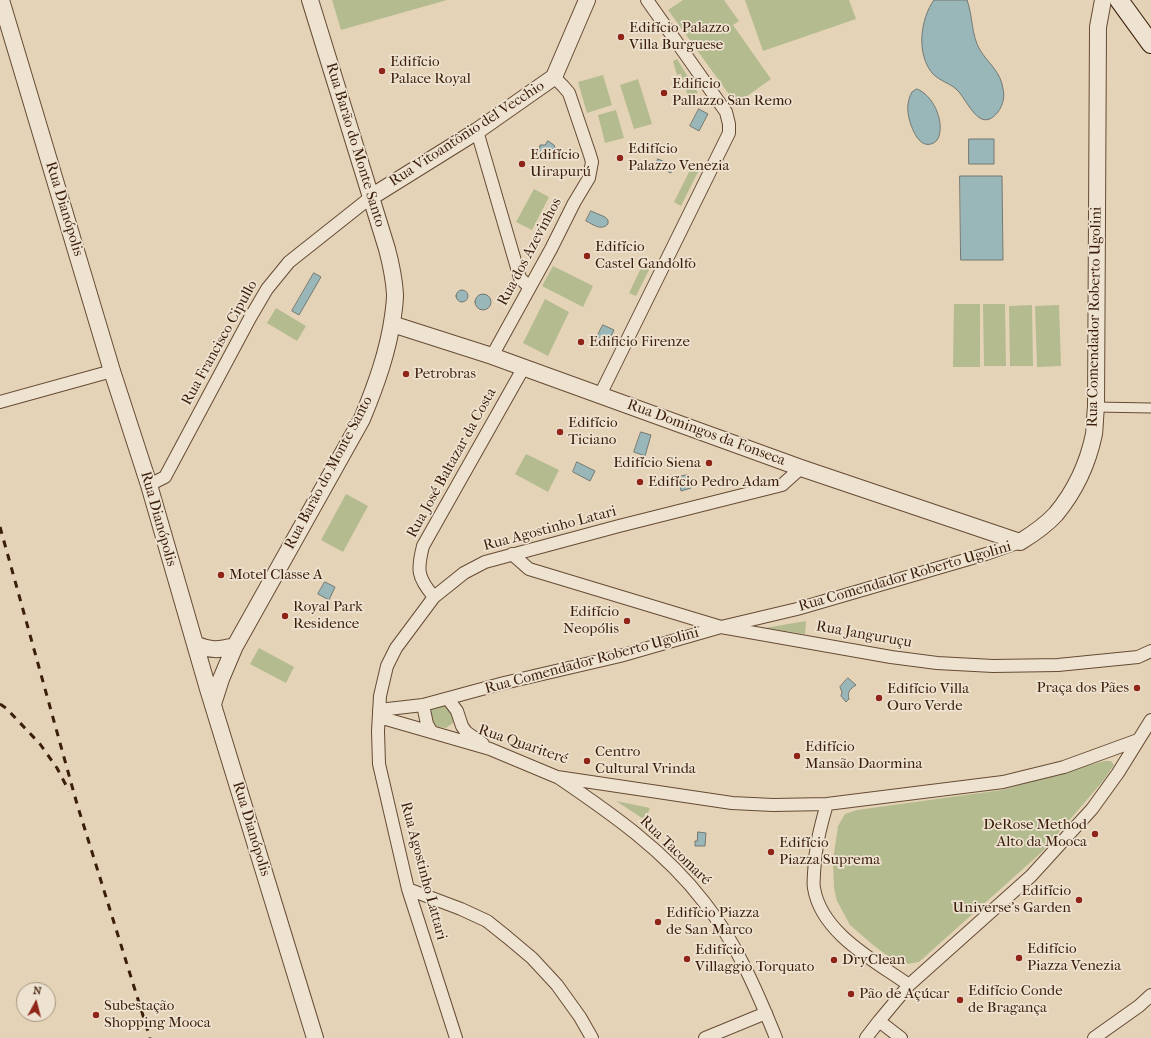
<!DOCTYPE html>
<meta charset="utf-8">
<style>
body{margin:0}
#map{position:relative;width:1151px;height:1038px;overflow:hidden;background:#e5d3b7;font-family:"IM FELL French Canon",serif}
canvas{display:block}
.north{position:absolute;left:16px;top:982px;width:40px;height:40px;box-sizing:border-box;background:#eee2d0;border:1px solid #a69480;border-radius:50%;rotate:7deg;font-size:11px;font-weight:700;line-height:16px;text-align:center;color:#3b1e09}
.north::after{content:'';display:block;margin:auto;width:14px;height:18px;background:#8f2418;clip-path:polygon(50% 0,100% 100%,50% 72%,0 100%)}
</style>
<div id="map">
<canvas width="1151" height="1038"></canvas>
<div class="north">N</div>
</div>
<script>
const ctx = document.querySelector('canvas').getContext('2d');
ctx.lineJoin = 'round';
function paint(path, color) { ctx.fillStyle = color; ctx.fill(path, 'evenodd'); }
function stroke(path, color, width, dash) { ctx.strokeStyle = color; ctx.lineWidth = width; ctx.lineCap = dash ? 'butt' : 'round'; ctx.setLineDash(dash || []); ctx.stroke(path); }
function drawText(font, color, halo, rows, align = 'center') {
  ctx.font = font + ' "IM FELL French Canon",serif'; ctx.lineWidth = 3.5; ctx.setLineDash([]); ctx.textBaseline = 'middle'; ctx.strokeStyle = halo; ctx.fillStyle = color; for (const [text, x, y, turn = 0] of rows) {
    ctx.save(); ctx.translate(x, y); ctx.rotate((+turn || 0) * Math.PI / 180); ctx.textAlign = isNaN(turn) ? turn : align; if (halo) ctx.strokeText(text, 0, 0); ctx.fillText(text, 0, 0); ctx.restore();
  }
}
const green = new Path2D(`
 M332,0H447L341,30Z
 M683,0H724L739,21L733,25L771,79L736,104L668,10Z
 M745,0H849L856,19L763,51Z
 M677,59L698,93L688,96L681,74L677,75L673,61Z
 M603,75L612,105L587,113L578,82Z
 M638,79L652,124L634,129L620,85Z
 M616,110L624,138L605,143L598,115Z
 M694,162L701,166L681,206L674,202Z
 M534,189L549,197L532,230L516,222Z
 M644,262L651,266L636,296L629,293Z
 M553,266L593,286L583,307L542,286Z
 M545,299L569,312L548,356L523,343Z
 M954,304H980V367H953Z
 M983,304H1005L1006,366H984Z
 M1032,305L1033,366H1010L1009,306Z
 M1059,305L1061,366L1037,367L1035,306Z
 M276,308L306,326L297,341L267,323Z
 M526,454L559,470L548,492L515,474Z
 M346,494L368,506L343,552L321,540Z
 M806,621L805,634L765,628Z
 M259,648L294,667L286,683L250,664Z
 M446,703L454,711L453,723L446,728L433,726L427,707Z
 M1104,761H1111L1114,765L1103,781L1043,851L919,962L900,965L873,945L850,925L837,901L834,888L833,860L838,826L845,814L857,810L1002,790Z
 M616,801L650,808L645,820Z`);
const water = new Path2D(`
 M934,0H967C973,16 971,35 980,50C988,63 1001,72 1003,89C1005,97 1003,105 998,112C979,136 967,98 956,89C949,83 940,81 933,74C916,55 920,19 934,0Z
 M917,89C933,95 944,120 939,136C938,140 935,143 931,144C920,147 914,133 911,125C907,114 906,102 912,92Z
 M699,109L708,114L699,131L690,126Z
 M969,139H994V164H969Z
 M548,141L554,145L556,150L553,156L548,158L543,157L539,150L540,145H545Z
 M658,159L674,166L671,173L655,166Z
 M960,176H1002L1003,260H961Z
 M591,211L605,217L608,220V224C601,231 594,225 586,221Z
 M314,273L321,277L299,315L292,311Z
 M456 296a6 6 0 1 1 12 0a6 6 0 1 1-12 0Z
 M475 302a8 8 0 1 1 16 0a8 8 0 1 1-16 0Z
 M603,325L614,330L608,343L597,337Z
 M641,432L651,435L645,456L634,452Z
 M577,462L595,471L590,481L573,472Z
 M688,475L691,488L681,491L678,477Z
 M325,582L335,587L329,600L318,594Z
 M848,678L856,685C850,689 847,692 849,699L846,702L841,696L842,692L840,687Z
 M698,832L706,833L705,846H695V841H697Z`);
const pedestrian = new Path2D(`
 M1096,407L1151,408`);
const minor = new Path2D(`
 M477,131L520,278L529,287
 M492,356L551,249L574,203L589,178L592,162L590,155L569,93L563,86L554,77
 M600,395L729,133V124L726,112L647,0
 M0,402L112,371
 M149,485L165,477L250,318L267,289L289,262L371,197
 M512,554L529,569L721,627L891,657L937,663L993,666L1058,665L1138,657L1151,651
 M434,597C417,577 417,570 423,546L524,367
 M448,699L457,711L462,726L466,732L483,744
 M423,705L427,724L431,731
 M379,710L423,705L504,683L620,656L721,627L797,609L986,554L1020,542
 M379,717L490,749L557,777L732,803L773,805L827,804L1003,782L1064,767L1138,740
 M559,778C612,814 665,851 704,902C736,942 757,991 776,1038
 M827,804C820,828 815,848 814,873C814,878 813,883 814,888C821,933 875,961 909,985
 M408,889L461,909L487,921L507,937L532,958L557,985L580,1017L592,1038
 M879,1021L901,1038
 M456,1038L408,889L379,764L378,731L380,696L387,666L396,648L434,597L464,573L485,562L619,526L782,485L801,468
 M705,1038L766,1013
 M866,1038L879,1021L909,985L1031,876L1092,809L1118,773L1151,720
 M1094,1038L1139,1006L1151,995`);
const tertiary = new Path2D(`
 M1,0L112,371L149,485L208,689L315,1038
 M371,197L477,131L554,77L587,0
 M392,324L492,356L801,468L1020,542C1033,534 1046,525 1056,514C1075,491 1088,463 1094,434C1095,425 1095,416 1096,407L1098,27L1103,0
 M195,644C211,651 218,650 235,646
 M213,704L221,679L235,646L362,419C376,385 388,352 393,316C394,309 395,301 395,294C394,279 391,264 387,249L310,0`);
const secondary = new Path2D(`
 M1119,0L1151,44`);
const rail = new Path2D(`
 M0,527L77,804L150,1038
 M0,704L6,708L40,744L57,768L69,791`);
const markers = [
 [621,37,4,"#8f2418"],
 [382,71,4,"#8f2418"],
 [664,93,4,"#8f2418"],
 [620,158,4,"#8f2418"],
 [522,164,4,"#8f2418"],
 [587,256,4,"#8f2418"],
 [581,342,4,"#8f2418"],
 [406,374,4,"#8f2418"],
 [560,432,4,"#8f2418"],
 [709,463,4,"#8f2418"],
 [640,482,4,"#8f2418"],
 [221,575,4,"#8f2418"],
 [285,616,4,"#8f2418"],
 [627,621,4,"#8f2418"],
 [1137,688,4,"#8f2418"],
 [879,698,4,"#8f2418"],
 [797,756,4,"#8f2418"],
 [587,761,4,"#8f2418"],
 [1095,834,4,"#8f2418"],
 [771,852,4,"#8f2418"],
 [1079,900,4,"#8f2418"],
 [658,922,4,"#8f2418"],
 [1019,958,4,"#8f2418"],
 [687,959,4,"#8f2418"],
 [834,960,4,"#8f2418"],
 [851,994,4,"#8f2418"],
 [960,1000,4,"#8f2418"],
 [96,1015,4,"#8f2418"]
];
const poiNames = [
 ["Edifício Palazzo",629,28],
 ["Villa Burguese",629,45],
 ["Edifício",390,62],
 ["Palace Royal",390,79],
 ["Edificio",672,84],
 ["Pallazzo San Remo",672,101],
 ["Edifício",628,149],
 ["Palazzo Venezia",628,166],
 ["Edifício",530,155],
 ["Uirapurú",530,172],
 ["Edifício",595,247],
 ["Castel Gandolfo",595,264],
 ["Edificio Firenze",589,342],
 ["Petrobras",414,374],
 ["Edifício",568,423],
 ["Ticiano",568,440],
 ["Edifício Siena",701,463,"right"],
 ["Edifício Pedro Adam",648,482],
 ["Motel Classe A",229,575],
 ["Royal Park",293,607],
 ["Residence",293,624],
 ["Edifício",619,612,"right"],
 ["Neopólis",619,629,"right"],
 ["Praça dos Pães",1129,688,"right"],
 ["Edifício Villa",887,689],
 ["Ouro Verde",887,706],
 ["Edifício",805,747],
 ["Mansão Daormina",805,764],
 ["Centro",595,752],
 ["Cultural Vrinda",595,769],
 ["DeRose Method",1087,825,"right"],
 ["Alto da Mooca",1087,842,"right"],
 ["Edifício",779,843],
 ["Piazza Suprema",779,860],
 ["Edifício",1071,891,"right"],
 ["Universe's Garden",1071,908,"right"],
 ["Edifício Piazza",666,913],
 ["de San Marco",666,930],
 ["Edifício",1027,949],
 ["Piazza Venezia",1027,966],
 ["Edifício",695,950],
 ["Villaggio Torquato",695,967],
 ["DryClean",842,960],
 ["Edifício Conde",968,991],
 ["de Bragança",968,1008],
 ["Pão de Açúcar",859,994],
 ["Subestação",104,1006],
 ["Shopping Mooca",104,1023]
];
const streetNames = [
 ["Rua Vitoantônio del Vecchio",467,134,-33],
 ["Rua Barão do Monte Santo",355,145,73],
 ["Rua Dianópolis",64,209,73],
 ["Rua dos Azevinhos",530,252,-62],
 ["Rua Comendador Roberto Ugolini",1095,317,-89],
 ["Rua Francisco Cipullo",220,343,-61],
 ["Rua Domingos da Fonseca",706,433,20],
 ["Rua José Baltazar da Costa",452,463,-61],
 ["Rua Barão do Monte Santo",329,473,-62],
 ["Rua Dianópolis",158,519,74],
 ["Rua Agostinho Latari",550,529,-15],
 ["Rua Comendador Roberto Ugolini",905,577,-16],
 ["Rua Janguruçu",864,635,10],
 ["Rua Comendador Roberto Ugolini",592,661,-15],
 ["Rua Quariteré",523,745,19],
 ["Rua Dianópolis",251,829,73],
 ["Rua Tacomaré",675,851,44],
 ["Rua Agostinho Lattari",423,871,75]
];
paint(green, '#b4bc8f');
paint(water, '#99b6b8');
stroke(water, '#737972', 1);
stroke(pedestrian, '#664b34', 11);
stroke(minor, '#664b34', 14);
stroke(tertiary, '#664b34', 18);
stroke(secondary, '#3b1e09', 20);
stroke(pedestrian, '#eee2d0', 9);
stroke(minor, '#eee2d0', 12);
stroke(tertiary, '#eee2d0', 16);
stroke(secondary, '#eee2d0', 18);
stroke(rail, '#3b1e09', 3, [7, 7]);
for (const [x, y, r, color] of markers) { const dot = new Path2D(); dot.arc(x, y, r, 0, 2 * Math.PI); ctx.fillStyle = color; ctx.fill(dot); stroke(dot, '#eee2d0', 1.5); }
drawText('15px', '#3b1e09', '#eee2d0', poiNames, 'left');
drawText('15px', '#3b1e09', '#eee2d0', streetNames);
</script>
